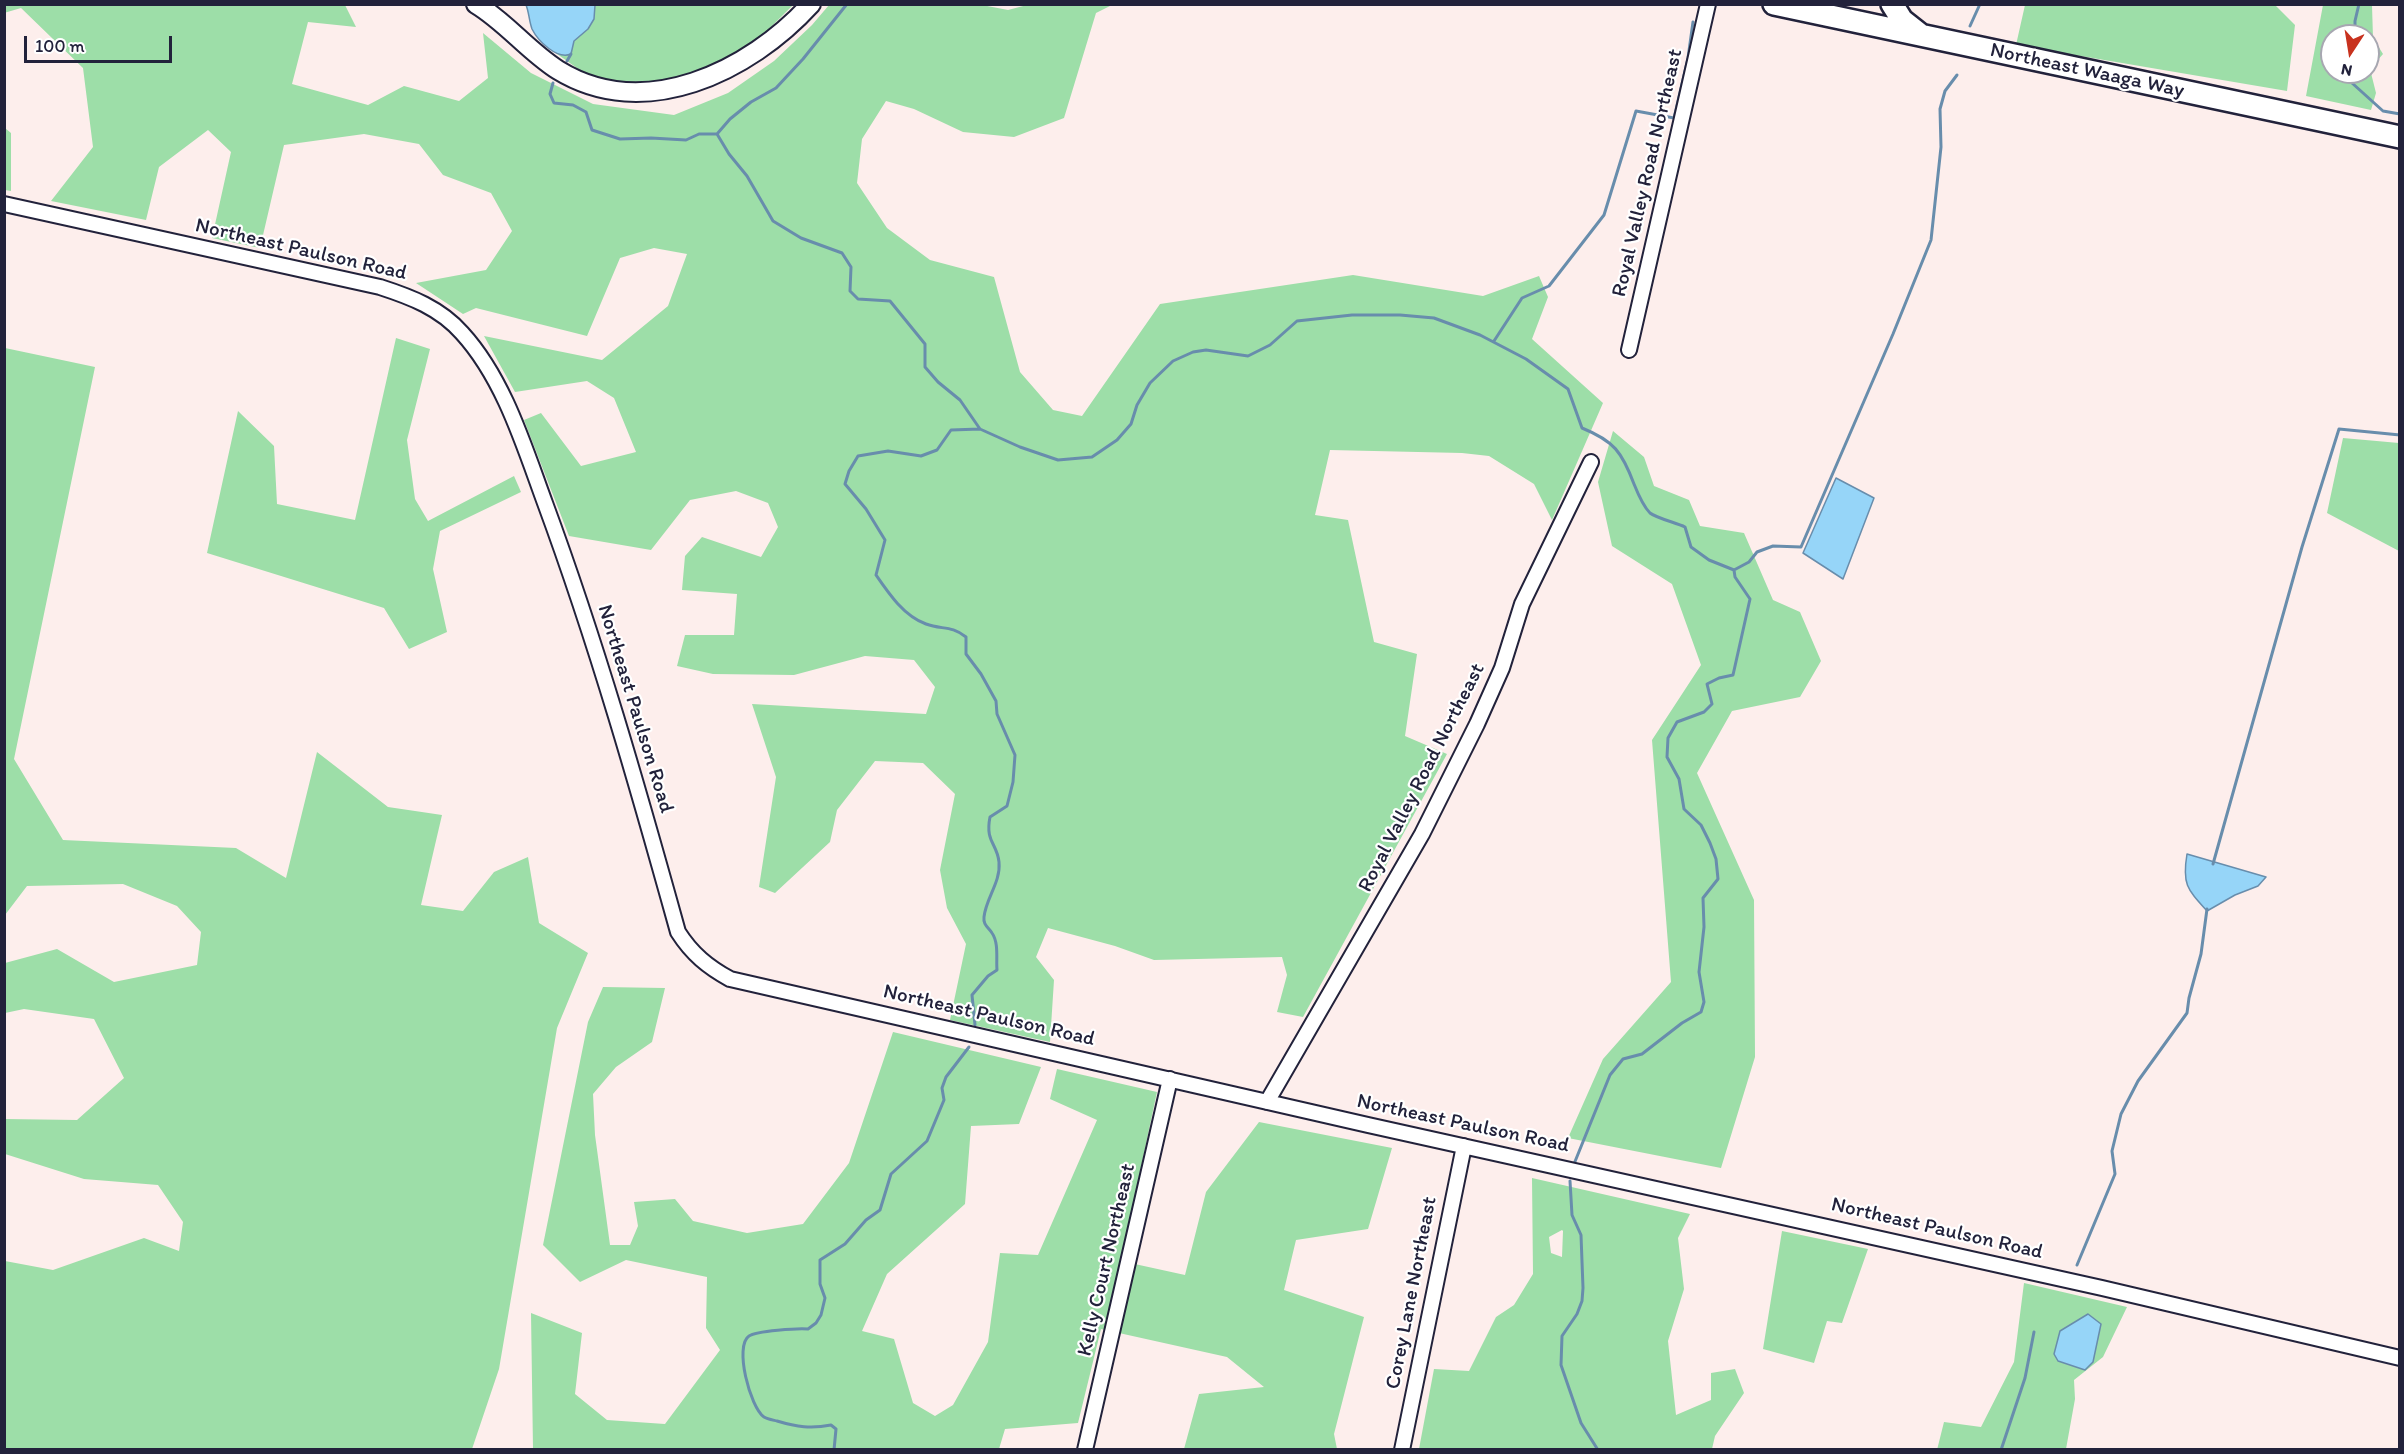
<!DOCTYPE html>
<style>
body{margin:0}
#map{position:relative;width:2404px;height:1454px;overflow:hidden;background:#fdeeec;font-family:Itim,sans-serif}
canvas{display:block}
.frame{position:absolute;inset:0;border:6px solid #22223b;pointer-events:none}
.north{position:absolute;left:2320px;top:24px;width:60px;height:60px;box-sizing:border-box;background:#fff;border:2px solid #a7a7b1;border-radius:50%;rotate:192deg;font-size:16px;font-weight:700;line-height:24px;text-align:center;color:#22223b}
.north::after{content:'';display:block;margin:auto;width:21px;height:27px;background:#c8321e;clip-path:polygon(50% 0,100% 100%,50% 72%,0 100%)}
.scale{position:absolute;left:24px;top:36px;width:148px;height:27px;box-sizing:border-box;border:3px solid #22223b;border-top:0;padding-left:8px;font-size:18px;line-height:21px;white-space:nowrap;color:#22223b;-webkit-text-stroke:4px #fff;paint-order:stroke}
</style>
<div id="map">
<canvas width="2404" height="1454"></canvas>
<div class="frame"></div>
<div class="north">N</div>
<div class="scale">100 m</div>
</div>
<script>
const ctx = document.querySelector('canvas').getContext('2d');
ctx.lineJoin = 'round';
function paint(path, color) { ctx.fillStyle = color; ctx.fill(path, 'evenodd'); }
function stroke(path, color, width, dash) { ctx.strokeStyle = color; ctx.lineWidth = width; ctx.lineCap = dash ? 'butt' : 'round'; ctx.setLineDash(dash || []); ctx.stroke(path); }
function drawText(font, color, halo, rows, align = 'center') {
  ctx.font = font + ' Itim,sans-serif'; ctx.lineWidth = 4.5; ctx.setLineDash([]); ctx.textBaseline = 'middle'; ctx.strokeStyle = halo; ctx.fillStyle = color; for (const [text, x, y, turn = 0] of rows) {
    ctx.save(); ctx.translate(x, y); ctx.rotate((+turn || 0) * Math.PI / 180); ctx.textAlign = isNaN(turn) ? turn : align; if (halo) ctx.strokeText(text, 0, 0); ctx.fillText(text, 0, 0); ctx.restore();
  }
}
const green = new Path2D(`
 M526,5H793L759,39L700,72L631,87L600,80L584,73L550,49L533,30Z
 M982,5L1008,10L1027,5H1112L1096,13L1064,118L1014,137L963,132L914,109L886,101L862,139L857,183L887,228L930,260L994,277L1020,372L1053,410L1082,416L1160,304L1353,275L1483,296L1539,276L1548,297L1532,339L1603,403L1552,520L1534,484L1489,456L1462,453L1330,450L1315,515L1348,520L1374,642L1417,654L1405,736L1447,754L1303,1017L1277,1012L1287,975L1282,957L1154,960L1115,946L1048,928L1036,957L1054,980L1050,1042L950,1020L966,944L947,908L940,870L955,794L923,763L875,761L837,810L830,842L775,893L759,887L776,777L752,704L926,714L935,687L914,660L865,656L794,675L713,674L677,666L685,635H734L737,594L682,590L685,556L702,537L761,557L778,527L768,503L736,491L690,500L651,550L569,536L524,420L541,413L581,466L636,452L614,398L587,381L515,392L484,336L602,360L668,306L687,254L654,248L620,258L587,336L476,308L463,314L416,283L486,270L512,231L491,193L443,175L419,144L364,134L284,145L260,248L212,238L231,152L208,130L159,167L146,220L51,201L93,147L83,68L21,8L4,13L5,4L345,5L356,27L308,22L292,84L368,105L404,86L459,101L488,78L483,33L531,73L593,104L674,115L728,93L774,61L812,25L829,5Z
 M2025,5H2275L2295,25L2287,91L2016,45Z
 M2323,5H2372L2373,38L2383,54L2370,69L2376,93L2371,110L2306,96ZM2332,36H2368V72H2332Z
 M5,128L11,133V191L5,190Z
 M396,338L430,349L407,440L415,499L428,521L514,476L521,492L440,531L433,569L447,632L409,649L384,608L207,553L238,411L274,446L277,504L355,520Z
 M5,348L95,367L14,759L63,840L236,848L286,878L317,752L388,807L442,815L421,905L463,911L494,872L528,857L539,923L588,953L557,1028L499,1369L472,1449H5V1261L53,1270L144,1238L179,1251L183,1222L158,1185L84,1179L5,1154V1119L77,1120L124,1078L94,1019L24,1009L5,1013V963L57,949L114,982L197,965L201,932L177,906L123,884L27,886L5,915Z
 M1613,431L1644,457L1654,486L1689,500L1700,526L1744,533L1773,600L1800,612L1821,661L1800,697L1732,711L1697,773L1754,900L1755,1057L1721,1168L1568,1138L1603,1059L1671,982L1652,740L1701,665L1672,584L1612,546L1598,482Z
 M2343,438L2399,443V551L2327,513Z
 M603,987L665,988L652,1042L616,1067L593,1094L595,1135L610,1245H630L638,1226L634,1202L675,1199L693,1221L747,1233L803,1224L849,1163L893,1032L1041,1067L1019,1124L971,1126L965,1204L887,1274L862,1331L894,1339L913,1403L935,1416L953,1405L988,1342L1000,1253L1038,1255L1097,1120L1050,1099L1057,1069L1157,1092L1121,1261L1185,1275L1206,1192L1259,1122L1392,1148L1368,1229L1296,1240L1284,1290L1364,1317L1334,1434L1337,1449H1184L1199,1394L1264,1387L1227,1357L1101,1329L1078,1423L1005,1429L999,1449H533L531,1313L582,1333L575,1394L607,1420L665,1424L720,1350L706,1328L707,1277L626,1260L580,1282L543,1245L588,1022Z
 M1532,1178L1690,1214L1678,1238L1684,1289L1668,1341L1676,1415L1711,1400V1373L1735,1369L1744,1393L1715,1436L1712,1449H1419L1434,1369L1469,1371L1496,1317L1514,1305L1533,1274ZM1562,1230L1563,1231L1562,1257L1551,1253L1549,1237Z
 M1782,1231L1868,1249L1842,1323L1827,1321L1814,1363L1763,1349Z
 M2024,1283L2127,1307L2103,1357L2074,1380L2075,1399L2066,1449L1937,1450L1944,1422L1981,1427L2014,1362Z`);
const water = new Path2D(`
 M526,5H595L594,19L588,29L574,41L571,54C557,60 538,41 532,29C529,21 529,12 526,5Z
 M1836,478L1874,498L1843,579L1803,553Z
 M2187,854L2266,877L2258,886L2235,895L2207,911C2187,889 2182,884 2187,854Z
 M2088,1314L2101,1324L2093,1362L2085,1370L2058,1361L2054,1354L2060,1331Z`);
const stream = new Path2D(`
 M1970,26L1980,4
 M2355,36V21L2359,4
 M567,61L571,54
 M2348,72L2352,83L2383,111L2400,114
 M553,83L550,94L554,103L573,105L586,112L592,130L620,139L651,138L686,140L699,134H717
 M717,134L729,154L747,176L773,221L801,238L842,253L851,267L850,291L858,299L890,301L925,344V367L938,382L960,400L980,429L1020,447L1058,460L1092,457L1117,440L1131,424L1137,405L1150,383L1173,361L1193,352L1206,350L1248,356L1270,345L1297,321L1352,315H1400L1434,318L1480,335L1526,359L1568,389L1582,428C1614,441 1622,452 1634,484C1638,494 1643,506 1650,513C1656,518 1677,523 1685,527L1691,547L1709,560L1734,570L1735,577L1750,599L1733,675L1719,678L1707,684L1712,704L1704,712L1677,722L1668,738L1667,757L1679,779L1684,809L1701,825L1710,843L1716,859L1718,879L1703,898L1704,927L1699,972L1704,1002L1701,1012L1682,1023L1642,1054L1623,1059L1610,1075L1574,1164
 M717,134L730,119L751,102L776,88L803,59L847,4
 M1494,341L1522,298L1549,286L1604,215L1636,111L1674,118L1688,58L1693,22
 M1734,570L1749,562L1757,552L1773,546L1801,547L1893,334L1931,240L1941,147L1940,109L1945,91L1957,75
 M2213,864L2302,547L2339,429L2400,435
 M975,1025L972,995L988,976L997,970C996,959 999,943 992,933C988,927 983,925 984,917C986,898 1001,882 999,862C997,843 985,842 990,817L1007,806L1013,782L1015,755L997,714L996,701L981,674L966,654V637C951,625 942,630 926,624C904,616 889,594 876,575L885,540L866,509L845,484L849,471L858,456L888,451L921,456L937,450L951,430L980,429
 M1570,1181L1572,1215L1581,1235L1583,1288L1582,1301L1577,1314L1562,1336L1561,1365L1581,1423L1598,1450
 M2077,1265L2115,1174L2112,1151L2121,1114L2138,1081L2187,1013L2189,998L2201,954L2207,909
 M834,1450L836,1429L831,1425C811,1429 797,1427 777,1421C773,1420 767,1419 764,1417C750,1407 734,1346 749,1336C756,1331 799,1328 808,1329L816,1323L821,1315L825,1298L820,1284V1260L845,1244L866,1220L880,1210L891,1174L927,1141L944,1100L942,1088L946,1077L969,1047
 M2001,1450L2025,1378L2034,1332`);
const minor = new Path2D(`
 M4,204L380,287C411,297 440,308 462,333C504,379 524,446 545,503C597,644 638,788 678,932C692,954 708,967 730,979L1368,1125L2102,1288L2400,1358
 M1629,350L1708,4
 M1267,1102L1422,834L1477,724L1502,668L1522,604L1591,462
 M1085,1450L1170,1079
 M1402,1450L1464,1146`);
const major = new Path2D(`
 M476,4C506,22 528,51 558,70C644,123 749,72 811,4`);
const highway = new Path2D(`
 M1774,4L2400,137
 M1892,4L1902,20L1921,35`);
const streetNames = [
 ["Northeast Waaga Way",2087,71,12],
 ["Royal Valley Road Northeast",1648,173,-77],
 ["Northeast Paulson Road",301,250,13],
 ["Northeast Paulson Road",635,709,73],
 ["Royal Valley Road Northeast",1422,778,-63],
 ["Northeast Paulson Road",989,1016,13],
 ["Northeast Paulson Road",1463,1124,12],
 ["Northeast Paulson Road",1937,1229,13],
 ["Kelly Court Northeast",1107,1260,-77],
 ["Corey Lane Northeast",1412,1293,-79]
];
paint(green, '#9ddea8');
paint(water, '#96d5f8');
stroke(water, '#688dac', 1.5);
stroke(stream, '#688dac', 3);
stroke(minor, '#22223b', 18);
stroke(major, '#22223b', 22);
stroke(highway, '#22223b', 26);
stroke(minor, '#fff', 14);
stroke(major, '#fff', 18);
stroke(highway, '#fff', 21);
drawText('21px', '#22223b', '#fff', streetNames);
</script>
